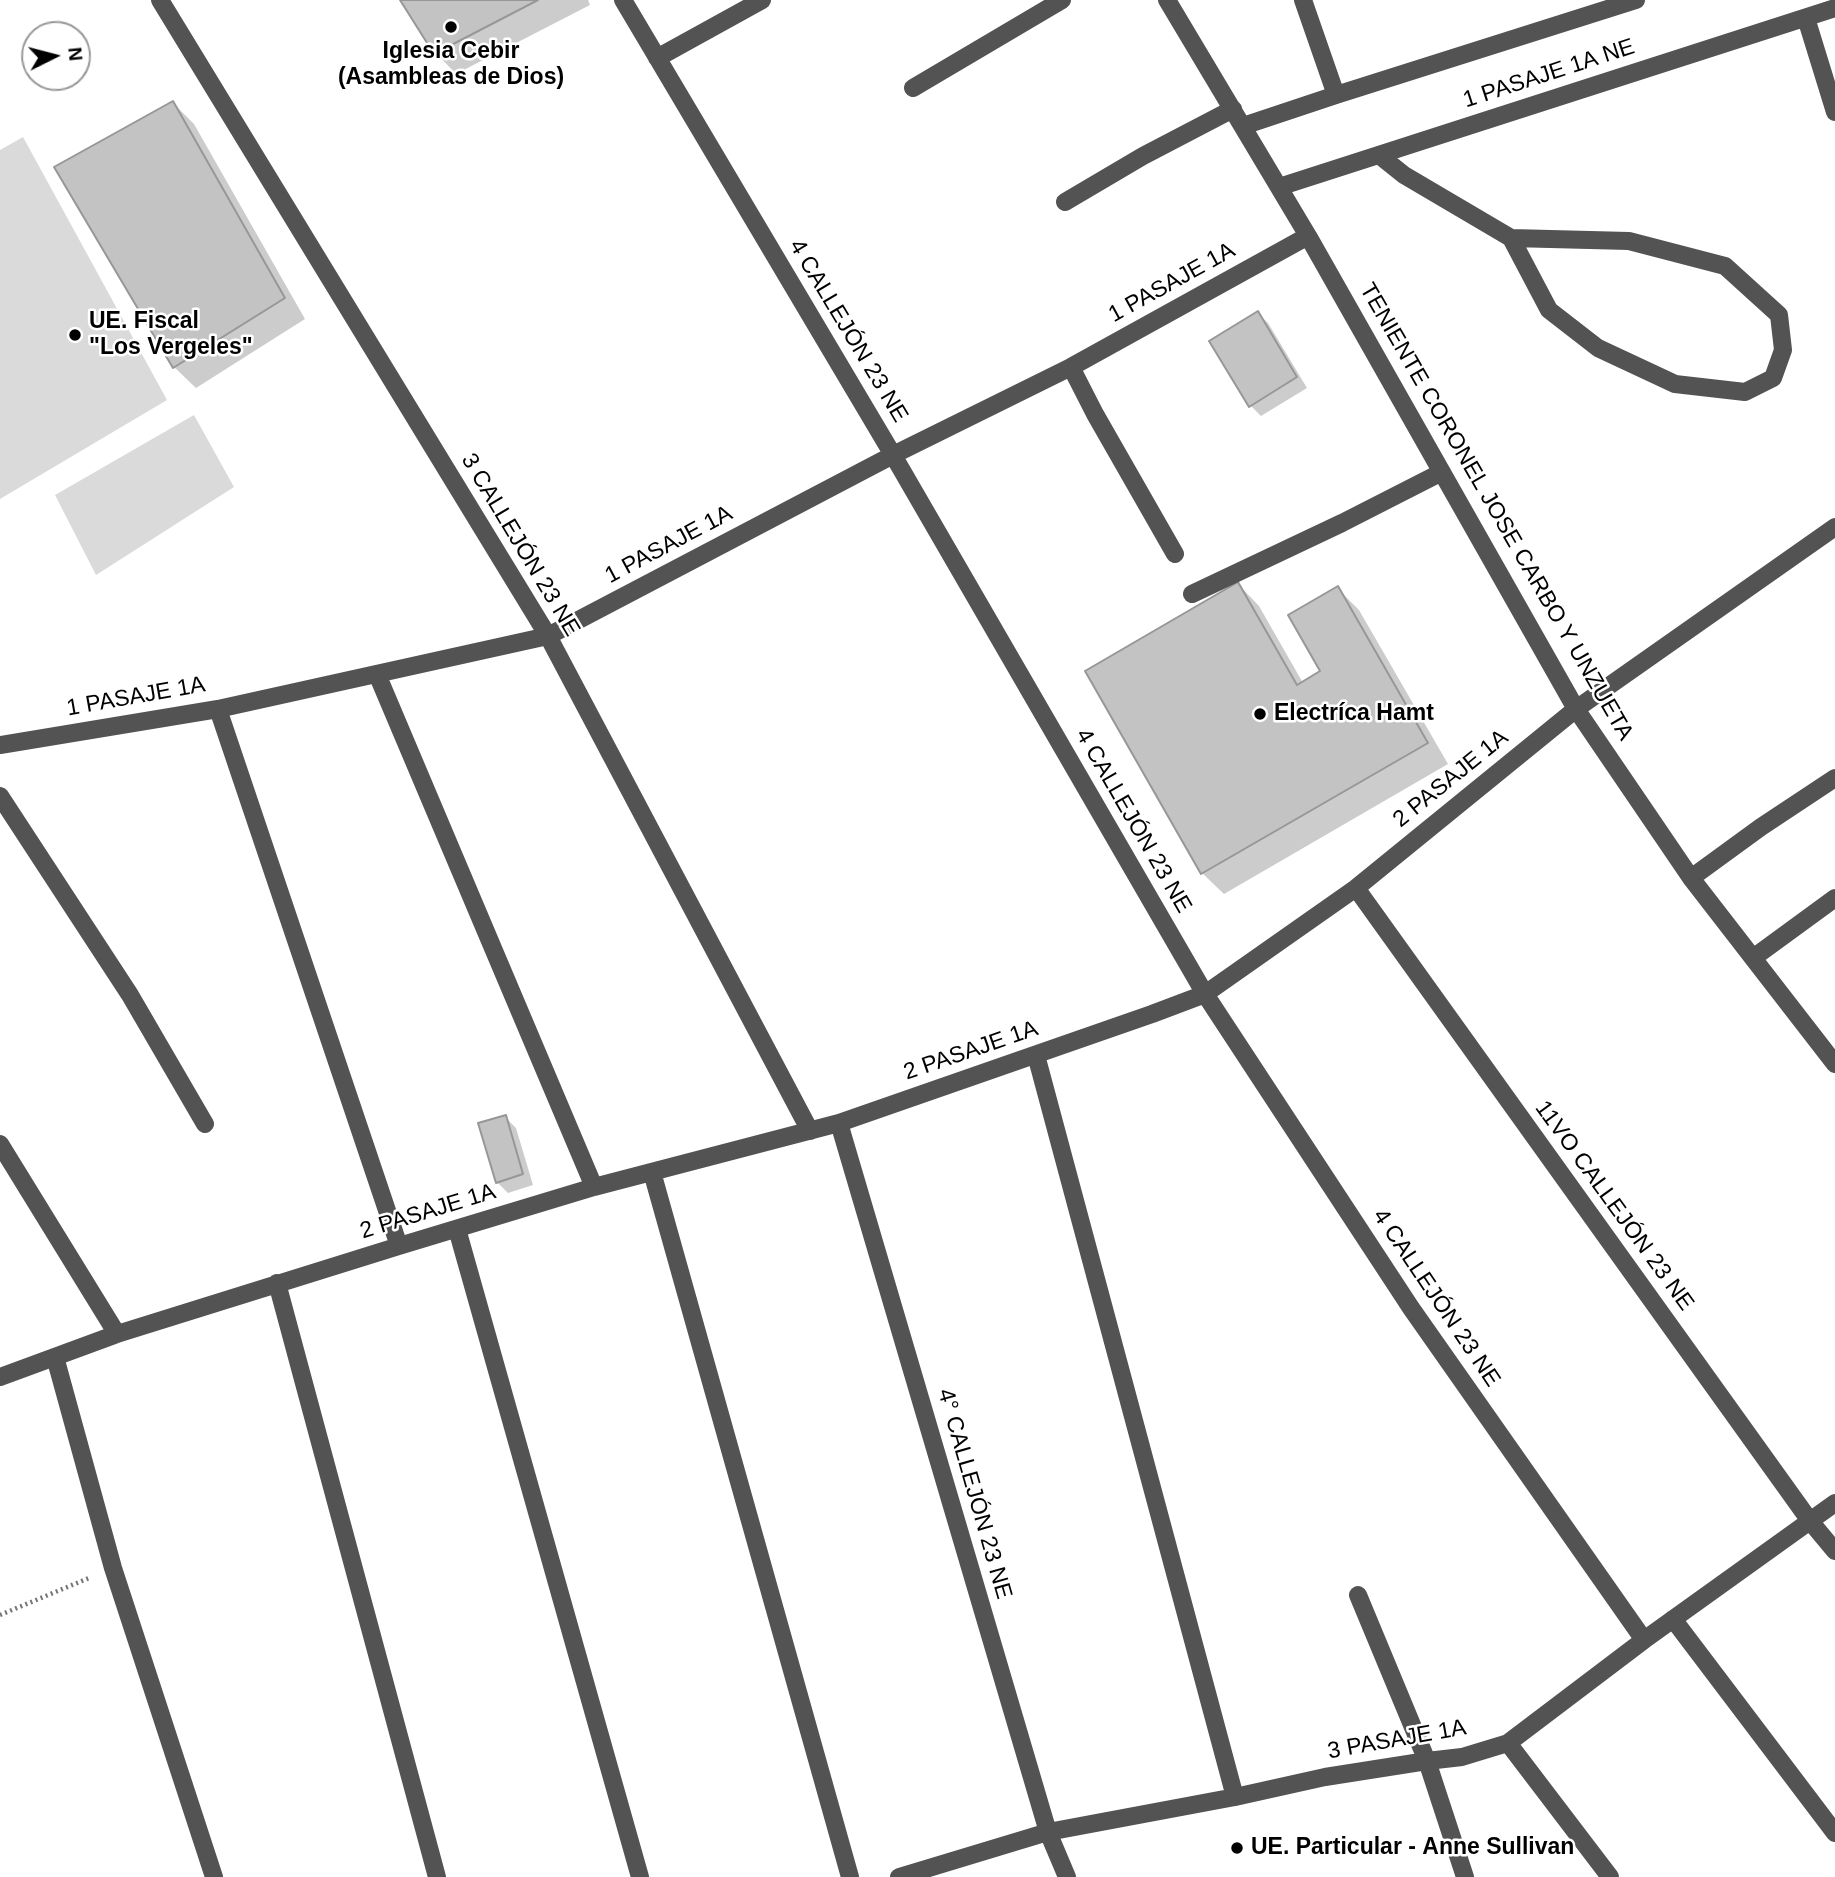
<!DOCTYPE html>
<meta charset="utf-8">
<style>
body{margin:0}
#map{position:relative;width:1835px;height:1877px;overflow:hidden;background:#fff;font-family:Arial,sans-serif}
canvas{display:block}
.north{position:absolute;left:21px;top:21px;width:70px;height:70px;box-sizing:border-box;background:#fff;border:2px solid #999;border-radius:50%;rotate:84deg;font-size:19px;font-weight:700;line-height:28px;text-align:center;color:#000}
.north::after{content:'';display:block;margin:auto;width:24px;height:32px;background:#000;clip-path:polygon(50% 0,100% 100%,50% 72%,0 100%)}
</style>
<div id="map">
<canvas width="1835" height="1877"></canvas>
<div class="north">N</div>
</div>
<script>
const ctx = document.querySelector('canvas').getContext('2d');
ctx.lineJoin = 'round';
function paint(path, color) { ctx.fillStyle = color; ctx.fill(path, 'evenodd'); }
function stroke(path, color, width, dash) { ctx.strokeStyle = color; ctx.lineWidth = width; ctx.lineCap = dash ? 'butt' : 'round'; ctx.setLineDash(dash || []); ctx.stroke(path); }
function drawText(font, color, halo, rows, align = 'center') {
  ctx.font = font + ' Arial,sans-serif'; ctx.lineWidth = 5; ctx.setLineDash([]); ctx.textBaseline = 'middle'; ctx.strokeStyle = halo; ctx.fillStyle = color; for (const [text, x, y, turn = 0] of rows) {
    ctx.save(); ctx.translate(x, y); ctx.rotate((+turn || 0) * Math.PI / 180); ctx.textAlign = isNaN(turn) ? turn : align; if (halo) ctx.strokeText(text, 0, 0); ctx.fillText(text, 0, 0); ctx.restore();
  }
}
const green = new Path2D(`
 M23,137L167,400L0,499V150Z
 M194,415L234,487L96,575L55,495Z`);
const shadow = new Path2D(`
 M402,0H588L590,5L456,74L435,52Z
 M173,103L194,124L305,319L196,388L174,367L57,168Z
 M1257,313L1268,323L1307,388L1261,416L1251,406Z
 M1238,584L1259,606L1303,683L1322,671L1338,589L1359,610L1448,764L1224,894L1202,873Z
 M505,1117L516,1128L533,1185L508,1193L497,1182Z`);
const building = new Path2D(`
 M400,0H538L434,54Z
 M173,101L285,298L173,368L54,167Z
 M1258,311L1297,377L1249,407L1209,341Z
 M1238,582L1297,685L1320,671L1288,615L1338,586L1428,743L1201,874L1085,671Z
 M506,1115L523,1174L496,1183L478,1123Z`);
const path = new Path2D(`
 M0,1615L89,1578`);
const minor = new Path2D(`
 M160,0L548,636L810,1131
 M623,0L893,455L1205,994L1411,1308L1644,1640
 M1167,0L1308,236L1576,709L1691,878L1835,1064
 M1303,0L1336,95
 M1806,18L1835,112
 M657,58L762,0
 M913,88L1062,0
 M1243,126L1336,95L1636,0
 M1379,155L1404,175L1511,238L1629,241L1725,266L1779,315L1783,350L1773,378L1745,392L1675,384L1598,348L1549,310L1511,238
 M1279,187L1835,8
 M1065,202L1143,156L1233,109
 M1071,367L1095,414L1175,554
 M1192,594L1342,523L1442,472
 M377,674L594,1187
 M218,709L399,1246
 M0,745L218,709L548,636L893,455L1071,367L1308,236
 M0,796L130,995L205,1124
 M1691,878L1761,827L1835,778
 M1356,888L1810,1521L1835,1551
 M1753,958L1835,898
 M1036,1055L1235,1797
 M839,1123L1048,1832L1067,1877
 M0,1144L117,1334
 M652,1172L850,1877
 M457,1229L640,1877
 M277,1283L437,1877
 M55,1357L113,1568L214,1877
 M0,1377L117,1334L399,1246L594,1187L839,1123L1152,1014L1205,994L1356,888L1576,709L1835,527
 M1358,1595L1427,1761L1465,1877
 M1673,1619L1835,1833
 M1508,1743L1610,1877
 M899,1877L1048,1832L1235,1797L1325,1777L1427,1761L1462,1757L1508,1743L1644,1640L1835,1503`);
const markers = [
 [451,27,7,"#000"],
 [75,335,7,"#000"],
 [1260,714,7,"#000"],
 [1237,1848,7,"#000"]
];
const poiNames = [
 ["Iglesia Cebir",451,52,"center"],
 ["(Asambleas de Dios)",451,78,"center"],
 ["UE. Fiscal",89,322],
 ["\"Los Vergeles\"",89,348],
 ["Electríca Hamt",1274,714],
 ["UE. Particular - Anne Sullivan",1251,1848]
];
const streetNames = [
 ["1 PASAJE 1A NE",1549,74,-18],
 ["1 PASAJE 1A",1172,283,-29],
 ["4 CALLEJÓN 23 NE",848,331,59],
 ["TENIENTE CORONEL JOSE CARBO Y UNZUETA",1496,512,60],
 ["3 CALLEJÓN 23 NE",520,545,59],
 ["1 PASAJE 1A",669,545,-28],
 ["1 PASAJE 1A",136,697,-10],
 ["2 PASAJE 1A",1451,779,-39],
 ["4 CALLEJÓN 23 NE",1133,821,60],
 ["2 PASAJE 1A",971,1051,-19],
 ["11VO CALLEJÓN 23 NE",1614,1206,54],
 ["2 PASAJE 1A",428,1212,-17],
 ["4 CALLEJÓN 23 NE",1436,1298,56],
 ["4° CALLEJÓN 23 NE",974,1494,74],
 ["3 PASAJE 1A",1397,1740,-10]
];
paint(green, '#dadada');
paint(shadow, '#0003');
paint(building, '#c3c3c3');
stroke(building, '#979797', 2);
stroke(path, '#757575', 4.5, [2, 3.5]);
stroke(minor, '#535353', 18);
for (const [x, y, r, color] of markers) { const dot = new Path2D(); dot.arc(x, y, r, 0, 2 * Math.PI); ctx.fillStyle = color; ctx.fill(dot); stroke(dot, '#fff', 2.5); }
drawText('bold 23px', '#000', '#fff', poiNames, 'left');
drawText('23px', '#000', '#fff', streetNames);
</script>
